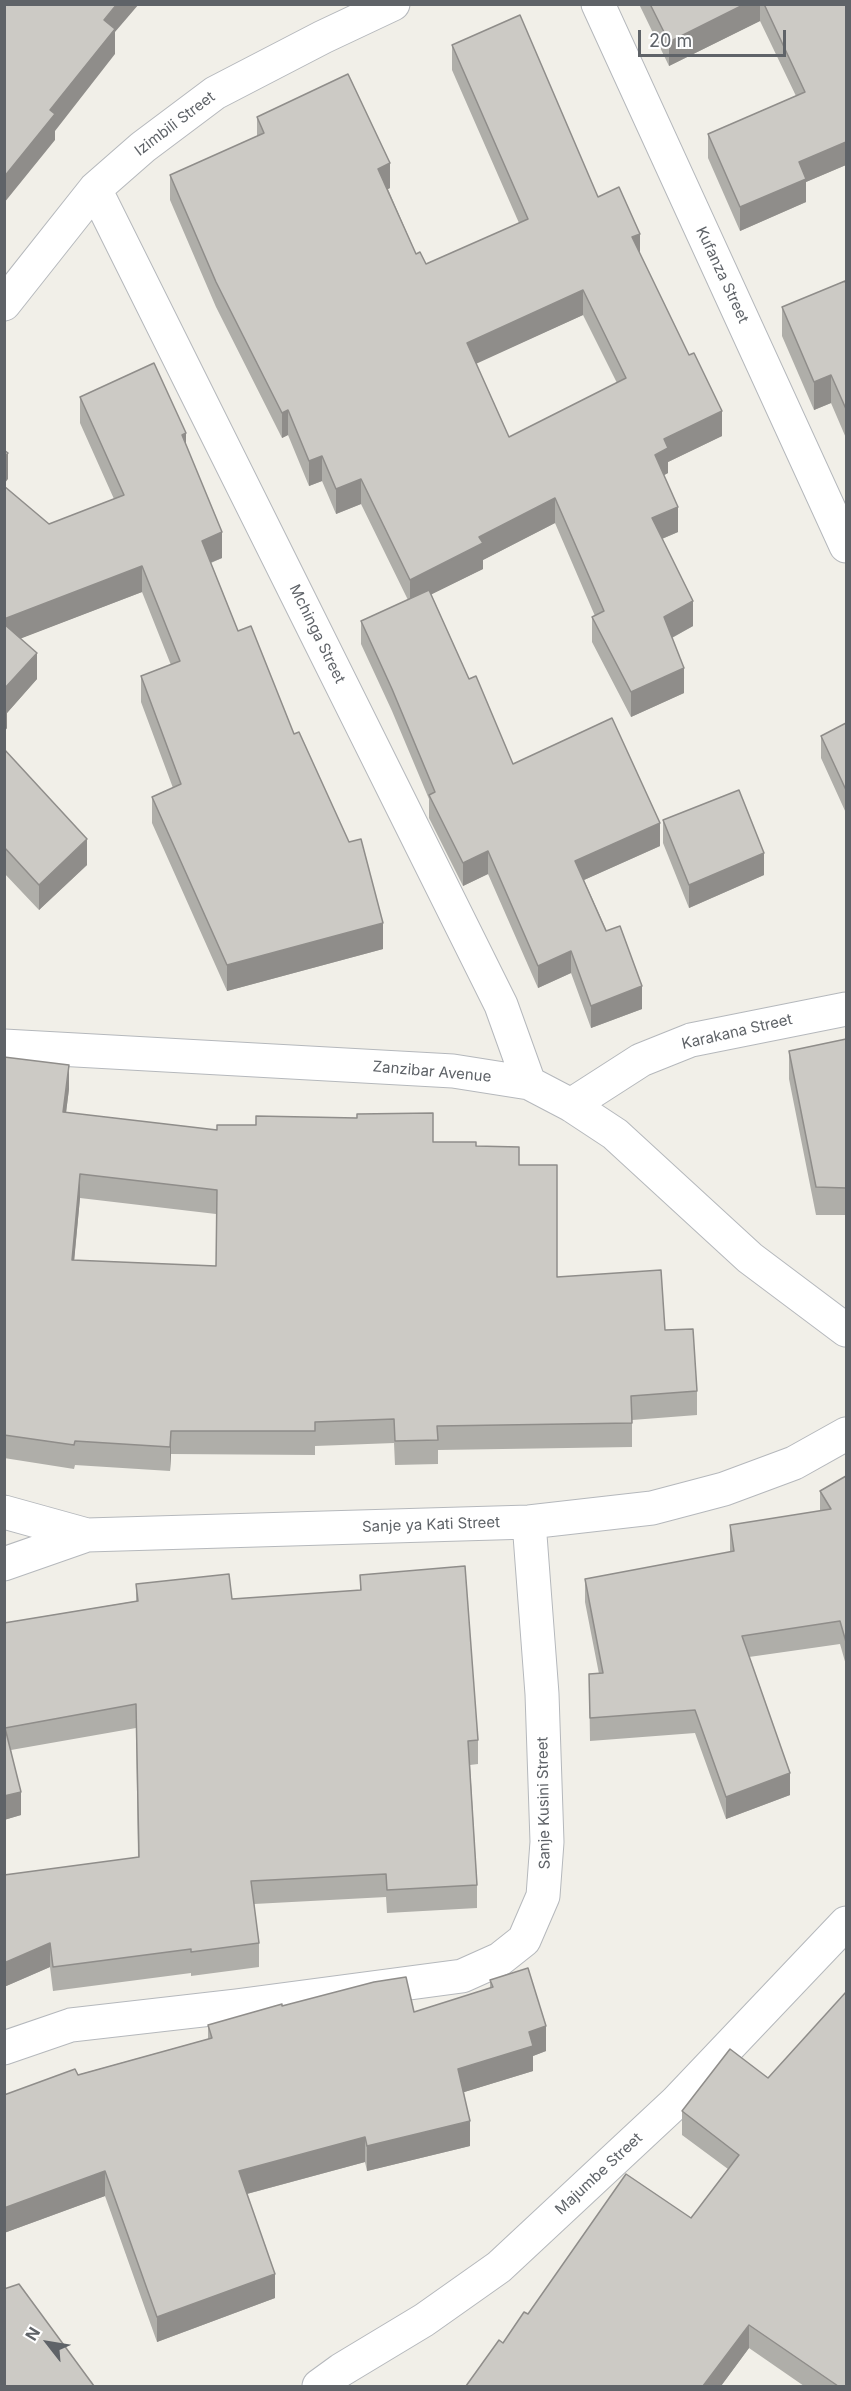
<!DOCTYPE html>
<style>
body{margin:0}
#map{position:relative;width:851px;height:2391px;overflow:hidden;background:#f1efe8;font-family:Inter,sans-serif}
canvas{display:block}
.frame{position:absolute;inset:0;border:6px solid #5f6368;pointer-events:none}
.north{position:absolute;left:18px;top:2313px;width:60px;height:60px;-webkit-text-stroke:4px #fff;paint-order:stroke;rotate:301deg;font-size:16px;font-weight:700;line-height:24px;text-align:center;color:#5f6368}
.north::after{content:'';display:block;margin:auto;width:21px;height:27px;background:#5f6368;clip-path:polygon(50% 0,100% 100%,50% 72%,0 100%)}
.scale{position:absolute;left:638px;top:30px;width:148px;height:27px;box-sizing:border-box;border:3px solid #5f6368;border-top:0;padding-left:8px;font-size:18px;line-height:21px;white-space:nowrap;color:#5f6368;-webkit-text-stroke:4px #fff;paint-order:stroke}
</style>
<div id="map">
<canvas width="851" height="2391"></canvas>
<div class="frame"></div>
<div class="north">N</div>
<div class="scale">20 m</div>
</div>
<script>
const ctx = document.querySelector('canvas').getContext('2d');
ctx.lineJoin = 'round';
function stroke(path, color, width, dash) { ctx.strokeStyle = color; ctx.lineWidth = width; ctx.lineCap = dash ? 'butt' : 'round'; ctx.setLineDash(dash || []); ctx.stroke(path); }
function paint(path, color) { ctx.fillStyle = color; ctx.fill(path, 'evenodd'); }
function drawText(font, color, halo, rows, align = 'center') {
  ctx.font = font + ' Inter,sans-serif'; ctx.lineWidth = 5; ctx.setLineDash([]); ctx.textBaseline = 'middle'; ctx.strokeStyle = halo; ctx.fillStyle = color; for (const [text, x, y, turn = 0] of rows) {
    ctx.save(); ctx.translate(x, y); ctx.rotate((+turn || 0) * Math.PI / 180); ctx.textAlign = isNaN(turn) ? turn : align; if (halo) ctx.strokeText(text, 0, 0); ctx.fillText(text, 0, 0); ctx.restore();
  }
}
const street = new Path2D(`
 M598,4L846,546
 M95,189L501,1005L529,1083
 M4,304L95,189L143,147L215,93L323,37L393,4
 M4,1046L453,1071L529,1083L571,1105L615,1134L750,1258L846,1330
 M571,1105L641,1060L691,1040L846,1009
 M4,1512L87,1535
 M4,1564L87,1535L529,1522L652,1508L724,1489L794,1463L846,1434
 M4,2048L71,2025L237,2006L462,1976L500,1959L524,1940L543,1896L547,1842L542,1694L529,1522
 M319,2386L341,2370L424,2320L499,2267L676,2102L846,1923`);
const wall = new Path2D(`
 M639,4H846V165L806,182V202L740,231L708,158V134L796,96L760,21L669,66Z
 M452,45L598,197L640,254L722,436L668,462V473L664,475L678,532L662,539L693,626L672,638L684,693L631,717L592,642V617L595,616L555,523L483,560V569L431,594L469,679L513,764L660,846L584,880L642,1009L591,1028L571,973L538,988L488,874L463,886L429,818V799L392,711L361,644V621L408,600L361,504L336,514L322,481L309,486L288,435L282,438L216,307L170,200V175L257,137V117L390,188L388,189L416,254L426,264L519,223L452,70ZM583,315L617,383L509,437L476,363Z
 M846,284V438L831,403L814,410L782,336V307Z
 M80,397L186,446L222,558L211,563L238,631L294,734L383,949L227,991L152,823V797L173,788L141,702V676L171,665L142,592L21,638L37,679L7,713V728L4,732V486L49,524L114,499L80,423Z
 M846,723V813L821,758V736Z
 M4,749L87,865L39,910L4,873Z
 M663,820L764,875L689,908L663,843Z
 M846,1039V1215H816L789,1079V1051Z
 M4,1057L69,1089L66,1113L217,1130L433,1142L476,1146L519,1165L557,1277L665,1330L697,1391V1415L632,1420V1447L438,1450V1464L395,1465L394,1443L315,1446V1455L171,1454L170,1471L75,1465L74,1469L4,1458ZM80,1198L216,1214V1266L74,1260Z
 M846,1476V1665L840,1644L749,1657L790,1795L726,1819L695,1733L590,1741L589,1674H599L585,1602V1579L730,1552V1525L820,1511V1491Z
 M360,1575L478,1740V1764L470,1765L477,1885V1908L387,1913L386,1897L254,1904L259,1943V1967L191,1976V1973L53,1991L50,1967L4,1987L138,1857L136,1728L11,1750L21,1815L4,1820V1623L136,1601V1584L232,1599L360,1590Z
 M490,1980L546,2051L533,2056V2071L464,2092L470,2146L367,2171L365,2162L247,2194L275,2298L157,2342L105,2196L4,2233V2095L208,2039V2025L282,2006L414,2012L490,1988Z
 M730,2049L846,2386H804L749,2348L721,2386H466L528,2314L691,2218L728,2169L682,2135V2111Z`);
const shadedWall = new Path2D(`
 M117,4H139L115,32V54L55,131V140L4,203V177L50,110L104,20Z
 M745,4H760V21L669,66V42Z
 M846,142V165L806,182V202L740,231V207L799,162Z
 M390,163V188L378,194V169Z
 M640,234V259L632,237Z
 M583,290V315L467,368V343Z
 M831,375V403L814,410V382Z
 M288,410V435L282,438V413Z
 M722,411V436L668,462V473L655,480V455L664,439Z
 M186,433V459L182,435Z
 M8,453V479L4,484V458Z
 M322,456V481L309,486V461Z
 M361,479V504L336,514V489Z
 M555,498V523L483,560V569L410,605V580L479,537Z
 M678,507V532L652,543V518Z
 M222,532V558L202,566V541Z
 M142,566V592L4,645V619Z
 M693,601V626L664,642V617Z
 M37,653V679L7,713V728L4,732V689Z
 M684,668V693L631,717V692Z
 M660,823V846L575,884V861Z
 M87,839V865L39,910V885Z
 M488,851V874L463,886V863Z
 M764,853V875L689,908V885Z
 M383,923V949L227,991V965Z
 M571,951V973L538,988V966Z
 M642,986V1009L591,1028V1006Z
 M69,1065V1089L63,1136V1112Z
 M80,1174V1198L72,1284V1260Z
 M171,1431V1454L170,1471V1447Z
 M790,1773V1795L726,1819V1797Z
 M21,1792V1815L4,1820V1796Z
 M50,1943V1967L4,1987V1963Z
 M546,2026V2051L533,2056V2071L458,2094V2069L529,2032Z
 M470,2121V2146L367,2171V2146Z
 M365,2137V2162L239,2196V2171Z
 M105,2171V2196L4,2233V2208Z
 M275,2274V2298L157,2342V2317Z
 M749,2325V2348L721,2386H703Z`);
const building = new Path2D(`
 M4,4H117L104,20L115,29L50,110L55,114L4,177Z
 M650,4H745L669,42Z
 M764,4H846V142L799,162L806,179L740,207L708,134L805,92Z
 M520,15L598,197L619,187L640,234L632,237L689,355L694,353L722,411L664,439L668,448L655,455L678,507L652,518L693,601L664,617L684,668L631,692L592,617L604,611L555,498L479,537L483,543L410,580L361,479L336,489L322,456L309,461L288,410L282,413L216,282L170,175L264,133L257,117L348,74L390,163L378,169L416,254L420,252L426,264L528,219L452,45ZM583,290L626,378L509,437L467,343Z
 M845,281L846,284V409L831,375L814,382L782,307Z
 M154,363L186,433L182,435L222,532L202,541L238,631L251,626L294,734L299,732L349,842L361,839L383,923L227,965L152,797L181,784L141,676L180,661L142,566L4,619V486L49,524L124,495L80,397Z
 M4,450L8,453L4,458Z
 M429,590L469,679L476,676L513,764L612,718L660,823L575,861L606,931L620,926L642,986L591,1006L571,951L538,966L488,851L463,863L429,795L435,792L392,689L361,621Z
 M4,624L37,653L4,689Z
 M846,723V790L821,736Z
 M4,749L87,839L39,885L4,847Z
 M739,790L764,853L689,885L663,820Z
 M846,1039V1188L816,1187L789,1051Z
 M4,1057L69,1065L63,1112L217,1130V1125H256V1116L357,1118V1114L433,1113V1142H476V1146L519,1147V1165H557V1277L661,1270L665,1330L693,1329L697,1391L631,1396L632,1423L437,1426L438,1440L395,1441L394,1419L315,1422V1431H171L170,1447L75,1441L74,1445L4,1435ZM80,1174L217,1190L216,1266L72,1260Z
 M846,1476V1642L840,1621L742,1636L790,1773L726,1797L695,1710L590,1718L589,1674L603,1673L585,1579L734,1551L730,1525L831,1509L820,1491Z
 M465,1566L478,1740L468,1741L477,1885L387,1890L386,1874L251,1881L259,1943L191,1952V1949L53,1967L50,1943L4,1963V1875L139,1857L136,1704L5,1728L21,1792L4,1796V1623L138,1601L136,1584L229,1574L232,1599L361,1590L360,1575Z
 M528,1968L546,2026L529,2032L533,2046L458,2069L470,2121L367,2146L365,2137L239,2171L275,2274L157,2317L105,2171L4,2208V2095L75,2069L78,2075L212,2038L208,2025L282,2004V2006L374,1982L406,1977L414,2012L493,1987L490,1980Z
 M846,1992V2386H838L749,2325L703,2386H466L499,2340L503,2343L524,2312L528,2314L626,2174L691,2218L739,2155L682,2111L730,2049L768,2078Z
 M19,2284L94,2386H4V2289Z`);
const streetNames = [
 ["Izimbili Street",175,124,-37],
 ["Kufanza Street",722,275,65],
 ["Mchinga Street",317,634,64],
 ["Karakana Street",737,1032,-13],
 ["Zanzibar Avenue",432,1072,5],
 ["Sanje ya Kati Street",431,1525,-2],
 ["Sanje Kusini Street",544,1803,-91],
 ["Majumbe Street",599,2174,-43]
];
stroke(street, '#b5b8bc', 35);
stroke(street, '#fff', 33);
paint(wall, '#afaea9');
paint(shadedWall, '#8f8d8a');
paint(building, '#cccac5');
stroke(building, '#8f8d8a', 1.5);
drawText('15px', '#5f6368', '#fff', streetNames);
</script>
